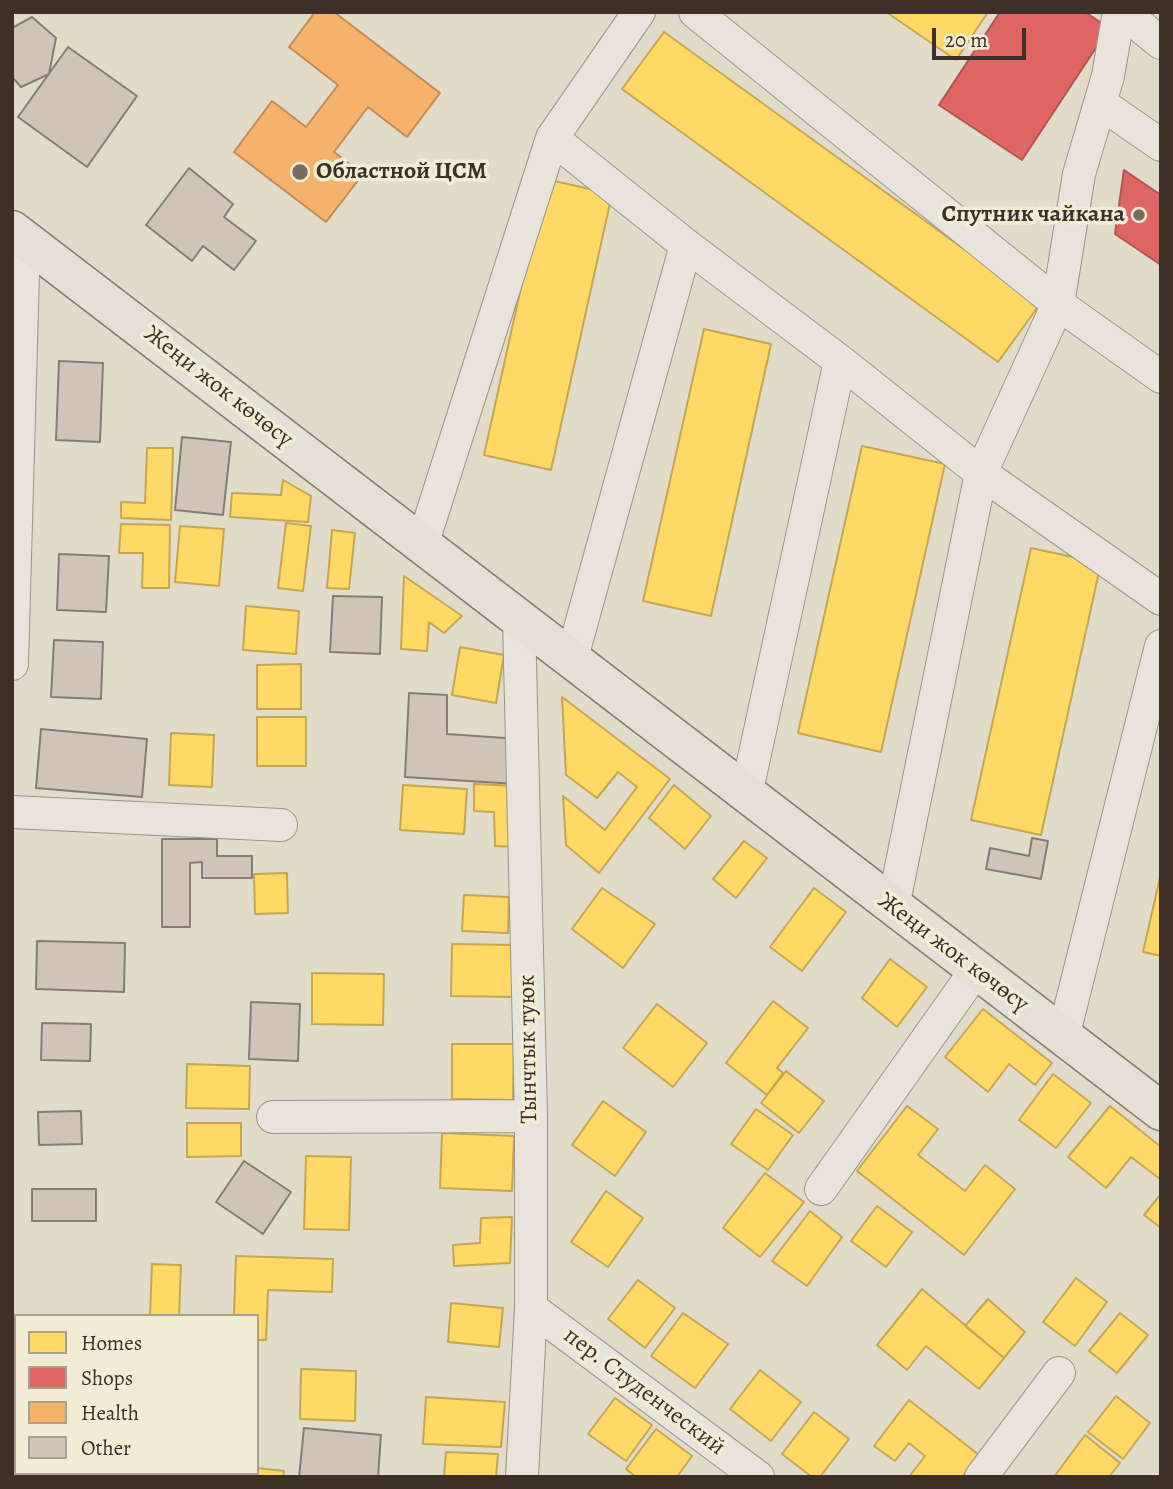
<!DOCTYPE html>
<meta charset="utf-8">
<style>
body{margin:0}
#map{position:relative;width:1173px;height:1489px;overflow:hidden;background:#e1dcc9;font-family:Alegreya,serif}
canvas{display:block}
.frame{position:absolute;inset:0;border:14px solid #3c3027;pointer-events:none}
.legend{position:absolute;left:14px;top:1314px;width:245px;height:161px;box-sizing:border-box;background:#f2ecd5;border:2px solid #a9a18f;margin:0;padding:9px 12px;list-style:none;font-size:21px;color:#3c3027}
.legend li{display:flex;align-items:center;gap:14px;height:35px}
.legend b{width:35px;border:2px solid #a9a18f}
.scale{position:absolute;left:932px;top:28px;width:94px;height:32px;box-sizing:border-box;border:4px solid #3c3027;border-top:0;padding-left:9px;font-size:21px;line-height:24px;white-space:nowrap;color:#3c3027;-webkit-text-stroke:5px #f2ecd5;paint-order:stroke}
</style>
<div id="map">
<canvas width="1173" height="1489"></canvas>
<div class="frame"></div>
<ul class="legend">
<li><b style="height:19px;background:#ffd966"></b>Homes</li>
<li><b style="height:19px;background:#e06666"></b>Shops</li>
<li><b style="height:19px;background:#f6b26b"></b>Health</li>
<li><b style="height:19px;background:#cfc4b7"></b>Other</li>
</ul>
<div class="scale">20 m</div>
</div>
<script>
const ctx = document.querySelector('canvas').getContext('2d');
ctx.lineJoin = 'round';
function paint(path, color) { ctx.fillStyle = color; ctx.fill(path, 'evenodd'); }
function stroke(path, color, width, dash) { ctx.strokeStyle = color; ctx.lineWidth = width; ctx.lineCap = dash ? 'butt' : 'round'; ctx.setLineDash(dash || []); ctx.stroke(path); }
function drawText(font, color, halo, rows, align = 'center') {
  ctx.font = font + ' Alegreya,serif'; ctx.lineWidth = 7; ctx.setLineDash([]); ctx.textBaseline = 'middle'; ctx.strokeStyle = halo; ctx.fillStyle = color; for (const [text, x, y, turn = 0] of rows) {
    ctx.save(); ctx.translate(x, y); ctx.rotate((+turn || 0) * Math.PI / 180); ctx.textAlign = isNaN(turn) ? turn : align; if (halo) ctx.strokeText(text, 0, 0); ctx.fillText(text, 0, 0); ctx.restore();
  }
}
const homes = new Path2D(`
 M886,12H988L956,60Z
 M664,32L1040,304L998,362L622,89Z
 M545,179L612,194L551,470L484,455Z
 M704,329L771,344L711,616L643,601Z
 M862,446L945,464L881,752L798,733Z
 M147,448H173L171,520L121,518V502L145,503Z
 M283,480L311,496L308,522L230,517L232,493L281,495Z
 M286,523L311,526L303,591L278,588Z
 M121,524L170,525L169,588H142L143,553H119Z
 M180,526L224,529L219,586L175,582Z
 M332,530L355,533L349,589L327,588Z
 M1031,548L1101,563L1041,835L971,820Z
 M404,576L462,616L444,633L429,622L427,651L401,649Z
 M246,606L299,611L296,654L243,650Z
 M460,647L504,655L496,703L452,695Z
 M301,664V709H257V665Z
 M562,697L670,779L599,873L566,845L563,796L605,830L637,787L618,772L597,798L566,775Z
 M257,717H306V766H257Z
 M171,733L214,735L212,787L169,785Z
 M474,784L518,786L519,847L495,846L494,812L474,811Z
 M403,785L467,789L464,834L400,830Z
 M674,785L711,816L685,849L649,818Z
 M744,841L767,858L736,898L713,879Z
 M287,873L288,913L255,914L254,874Z
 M1161,873V956L1143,952Z
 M602,888L655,924L623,968L572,929Z
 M814,888L846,912L802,971L770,947Z
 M464,895L509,897L508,933L462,931Z
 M452,944L516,945L515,997L451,996Z
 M890,959L927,987L897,1027L862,998Z
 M312,973L384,974L383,1025L312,1024Z
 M773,1001L808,1028L777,1068L783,1073L767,1095L726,1063Z
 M657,1004L707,1043L673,1087L623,1048Z
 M983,1009L1052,1063L1035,1085L1009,1064L988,1092L945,1057Z
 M452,1044H514L513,1100L452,1099Z
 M187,1064L250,1066L249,1109L186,1108Z
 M786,1071L824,1101L799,1133L761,1103Z
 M1053,1074L1091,1103L1056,1148L1019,1120Z
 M603,1101L646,1132L615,1176L572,1145Z
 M907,1106L938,1129L918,1155L965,1191L985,1165L1015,1189L964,1255L857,1171Z
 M1110,1106L1161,1147L1160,1179L1131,1157L1106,1188L1068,1157Z
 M756,1109L793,1135L768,1170L731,1144Z
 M187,1123H241V1156L187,1157Z
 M442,1133L514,1136L512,1191L440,1188Z
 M306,1156L351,1157L349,1230L304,1229Z
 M765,1173L804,1202L760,1257L723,1228Z
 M606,1191L643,1218L608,1267L571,1242Z
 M1161,1194V1228L1144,1215Z
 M877,1206L912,1232L886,1267L851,1241Z
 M810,1211L842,1237L807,1286L772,1261Z
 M512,1217L510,1263L454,1266L453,1245L480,1243L481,1218Z
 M236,1256L333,1259L332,1292L268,1290L266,1340H257V1316H234Z
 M152,1264L181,1265L179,1316H150Z
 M1076,1278L1107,1302L1075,1346L1043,1322Z
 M638,1280L675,1308L645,1348L608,1319Z
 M922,1289L1004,1358L979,1389L926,1346L907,1370L877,1345Z
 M988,1299L1025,1332L1004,1358L965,1326Z
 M451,1303L503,1308L499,1347L448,1342Z
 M683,1313L728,1344L695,1388L651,1356Z
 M1120,1313L1148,1335L1117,1373L1089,1351Z
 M301,1369L356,1371L355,1421L300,1419Z
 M760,1370L801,1402L771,1441L730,1409Z
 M1116,1396L1150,1423L1123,1459L1088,1432Z
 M426,1397L505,1402L501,1447L423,1444Z
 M615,1398L652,1425L626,1461L588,1434Z
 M909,1400L979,1455L962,1477H909L925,1456L909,1443L895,1461L874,1446Z
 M814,1412L849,1439L820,1477H812L782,1454Z
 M656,1429L692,1456L677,1477H636L626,1469Z
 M1085,1435L1120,1463L1109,1477H1054Z
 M446,1452L498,1454L496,1477H444Z
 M257,1468L284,1471L283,1477H238V1473H257Z`);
const shops = new Path2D(`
 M1000,12H1085L1109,28L1022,160L939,105Z
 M1124,170L1161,195V265L1115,234Z`);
const health = new Path2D(`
 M315,12H334L440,93L407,137L368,107L334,152L363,174L326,222L234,152L272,101L306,127L338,85L289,47Z`);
const building = new Path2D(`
 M32,17L56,38L49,74L21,87L12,77V28Z
 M68,47L137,96L87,167L18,117Z
 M189,168L233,204L224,217L256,241L234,270L203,246L192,261L146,225Z
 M59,361L103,363L100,442L56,440Z
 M182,437L231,442L223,515L175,510Z
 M59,554L109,556L106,612L57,610Z
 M333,596L382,597L380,654L330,652Z
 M54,640L103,642L101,699L51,697Z
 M409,693L447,695V734L520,739L516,784L405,777Z
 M41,729L147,739L142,797L36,788Z
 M1032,838L1048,841L1041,879L986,869L990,848L1029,856Z
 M162,839H217V856H252V878H202V862L190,863V927H162Z
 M37,941L125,943L124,992L36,989Z
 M251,1002L300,1004L298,1061L249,1059Z
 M42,1023L91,1024L90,1061L41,1060Z
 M81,1111L82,1144L39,1145L38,1112Z
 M244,1161L291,1192L263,1234L216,1202Z
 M32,1189H96V1221H32Z
 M304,1428L381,1435L378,1477H299Z
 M35,1473H94V1477H35Z`);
const minor = new Path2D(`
 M639,12L552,138L686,245L840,361L981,473L1161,599
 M695,12L1058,304L981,473L893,907
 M1119,12L1108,76L1079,174L1058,304L1161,377
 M1123,12L1161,43
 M1100,103L1161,145
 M422,545L552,138
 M519,620L531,1116V1308L522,1477
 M571,661L686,245
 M12,664L24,238
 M746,795L840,361
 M12,812L281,825
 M1063,1037L1161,646
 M273,1117L531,1116
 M821,1189L976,970
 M531,1308L758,1477
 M12,1412H16
 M981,1477L1059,1373`);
const major = new Path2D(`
 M12,230L1161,1111`);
const markers = [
 [300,172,9,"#766c60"],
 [1139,215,7,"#766c60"]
];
const poiNames = [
 ["Областной ЦСМ",316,172],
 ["Спутник чайкана",1125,215,"right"]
];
const streetNames = [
 ["Жеңи жок көчөсү",218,387,38],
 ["Жеңи жок көчөсү",953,953,37],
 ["Тынчтык туюк",529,1049,-91],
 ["пер. Студенческий",644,1392,37]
];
paint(homes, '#ffd966');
stroke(homes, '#c4a653', 2);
paint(shops, '#e06666');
stroke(shops, '#af5653', 2);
paint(health, '#f6b26b');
stroke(health, '#be8b57', 2);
paint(building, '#cfc4b7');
stroke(building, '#827e74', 2);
stroke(minor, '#9a958a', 34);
stroke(major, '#827e74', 41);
stroke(minor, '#e8e4db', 32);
stroke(major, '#e4e0d5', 38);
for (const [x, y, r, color] of markers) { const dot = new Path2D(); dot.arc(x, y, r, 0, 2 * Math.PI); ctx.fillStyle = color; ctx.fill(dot); stroke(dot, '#f2ecd5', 2.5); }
drawText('bold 24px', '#3c3027', '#f2ecd5', poiNames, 'left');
drawText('24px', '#3c3027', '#f2ecd5', streetNames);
</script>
